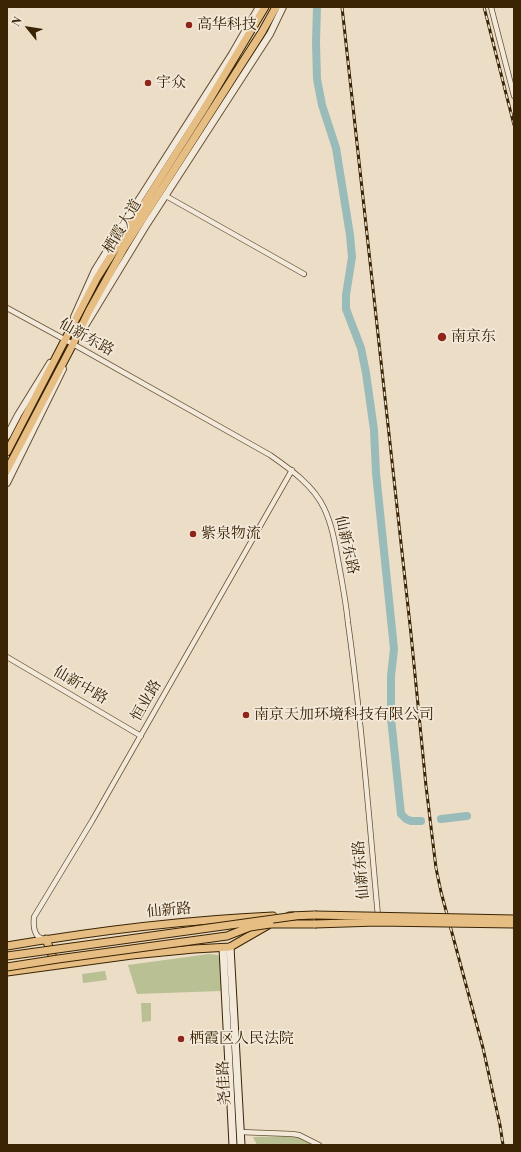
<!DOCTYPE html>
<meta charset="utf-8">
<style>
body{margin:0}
#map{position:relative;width:521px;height:1152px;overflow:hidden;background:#ecddc6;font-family:"Libre Bodoni",serif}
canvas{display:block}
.frame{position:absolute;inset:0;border:8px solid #3a2404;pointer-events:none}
.north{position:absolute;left:8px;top:8px;width:40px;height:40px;-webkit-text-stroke:3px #f3e9da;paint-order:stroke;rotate:300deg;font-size:11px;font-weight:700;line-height:16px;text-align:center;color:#3a2404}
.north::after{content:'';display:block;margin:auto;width:14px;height:18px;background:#3a2404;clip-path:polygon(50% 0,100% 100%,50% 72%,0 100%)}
</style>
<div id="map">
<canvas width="521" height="1152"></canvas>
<div class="frame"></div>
<div class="north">N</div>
</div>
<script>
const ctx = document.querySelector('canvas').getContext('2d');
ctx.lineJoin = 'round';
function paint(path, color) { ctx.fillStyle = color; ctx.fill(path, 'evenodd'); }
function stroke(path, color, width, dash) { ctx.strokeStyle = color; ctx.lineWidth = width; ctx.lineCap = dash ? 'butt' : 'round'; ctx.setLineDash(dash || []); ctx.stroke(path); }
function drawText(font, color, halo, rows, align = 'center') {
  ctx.font = font + ' "Libre Bodoni","Noto Serif SC",serif'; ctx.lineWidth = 3.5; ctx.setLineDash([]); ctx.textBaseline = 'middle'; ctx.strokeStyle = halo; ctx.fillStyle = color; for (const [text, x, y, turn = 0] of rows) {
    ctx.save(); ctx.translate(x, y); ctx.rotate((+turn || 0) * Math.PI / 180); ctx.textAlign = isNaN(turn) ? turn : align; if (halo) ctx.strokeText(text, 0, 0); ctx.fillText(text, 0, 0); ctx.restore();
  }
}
const green = new Path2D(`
 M209,954L218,955L221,959V991L137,994L128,965Z
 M105,971L107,980L83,983L82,974Z
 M141,1003H151V1021L142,1022Z
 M295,1136L315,1145H257L253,1137Z`);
const river = new Path2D(`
 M317,7L316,42L317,79L322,105L336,148L350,235L352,257L346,295V309L361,348L366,373L374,430L376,473L394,649L391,676V718L401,814L406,819L411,821H421
 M441,819L467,816`);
const minor = new Path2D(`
 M491,7L514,96
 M166,196L304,274
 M7,308L73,344L270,455C290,469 313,485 324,508C332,525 335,543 338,560C342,581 346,602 348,623C362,721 369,819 378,916
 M7,657L141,736
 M44,939C34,938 33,926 34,917L92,821L292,470
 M240,1132L292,1134L299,1135L319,1145`);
const tertiary = new Path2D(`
 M74,317L95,270L131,212L232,54L259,7
 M85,326L147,224L270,34L283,7
 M7,436L18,415L50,363
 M7,483L63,369`);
const secondary = new Path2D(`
 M230,947L241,1145
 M223,948L233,1145`);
const primary = new Path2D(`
 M7,452L97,278L204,109L265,7
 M7,470L73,344L89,311L124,248L262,32L276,7
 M289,916L315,915
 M46,939L55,963H57
 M7,946C95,931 184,920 273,916
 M7,972L132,955L194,949L230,947L270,924H315`);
const rail = new Path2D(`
 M342,7L411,634L426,786L436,868L441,892L483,1048L500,1125L503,1145
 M484,7L514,125`);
const primaryBridge = new Path2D(`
 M315,915L514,919
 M315,924L377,922L514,924
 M7,956L295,916
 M7,967L58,959L227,936L250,927L270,924`);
const markers = [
 [189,25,4,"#8f2418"],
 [148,83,4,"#8f2418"],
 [442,337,5,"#8f2418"],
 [193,534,4,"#8f2418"],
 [246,715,4,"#8f2418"],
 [181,1039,4,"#8f2418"]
];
const poiNames = [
 ["高华科技",197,25],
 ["宇众",156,83],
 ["南京东",451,337],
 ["紫泉物流",201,534],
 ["南京天加环境科技有限公司",254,715],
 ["栖霞区人民法院",189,1039]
];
const streetNames = [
 ["栖霞大道",123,227,-59],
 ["仙新东路",86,338,29],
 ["仙新东路",346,545,77],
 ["仙新中路",80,686,30],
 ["恒业路",147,701,-60],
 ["仙新东路",362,870,-95],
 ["仙新路",169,911,-5],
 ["尧佳路",225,1083,-93]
];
paint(green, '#b9c094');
stroke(river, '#99bbb9', 8);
stroke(minor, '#665234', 6);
stroke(tertiary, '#665234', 8);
stroke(secondary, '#3a2404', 9);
stroke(primary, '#3a2404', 9);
stroke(minor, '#f3e9da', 4.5);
stroke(tertiary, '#f3e9da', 6);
stroke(secondary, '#f3e9da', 7);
stroke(primary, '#e6be83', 7);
stroke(rail, '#3a2404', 3);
stroke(rail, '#f3e9da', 1.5, [4.5]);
stroke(primaryBridge, '#3a2404', 9, []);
stroke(primaryBridge, '#e6be83', 7);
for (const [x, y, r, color] of markers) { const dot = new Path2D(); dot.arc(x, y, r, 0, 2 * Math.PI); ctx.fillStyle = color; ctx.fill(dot); stroke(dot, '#f3e9da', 1.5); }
drawText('15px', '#3a2404', '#f3e9da', poiNames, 'left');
drawText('15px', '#3a2404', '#f3e9da', streetNames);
</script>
